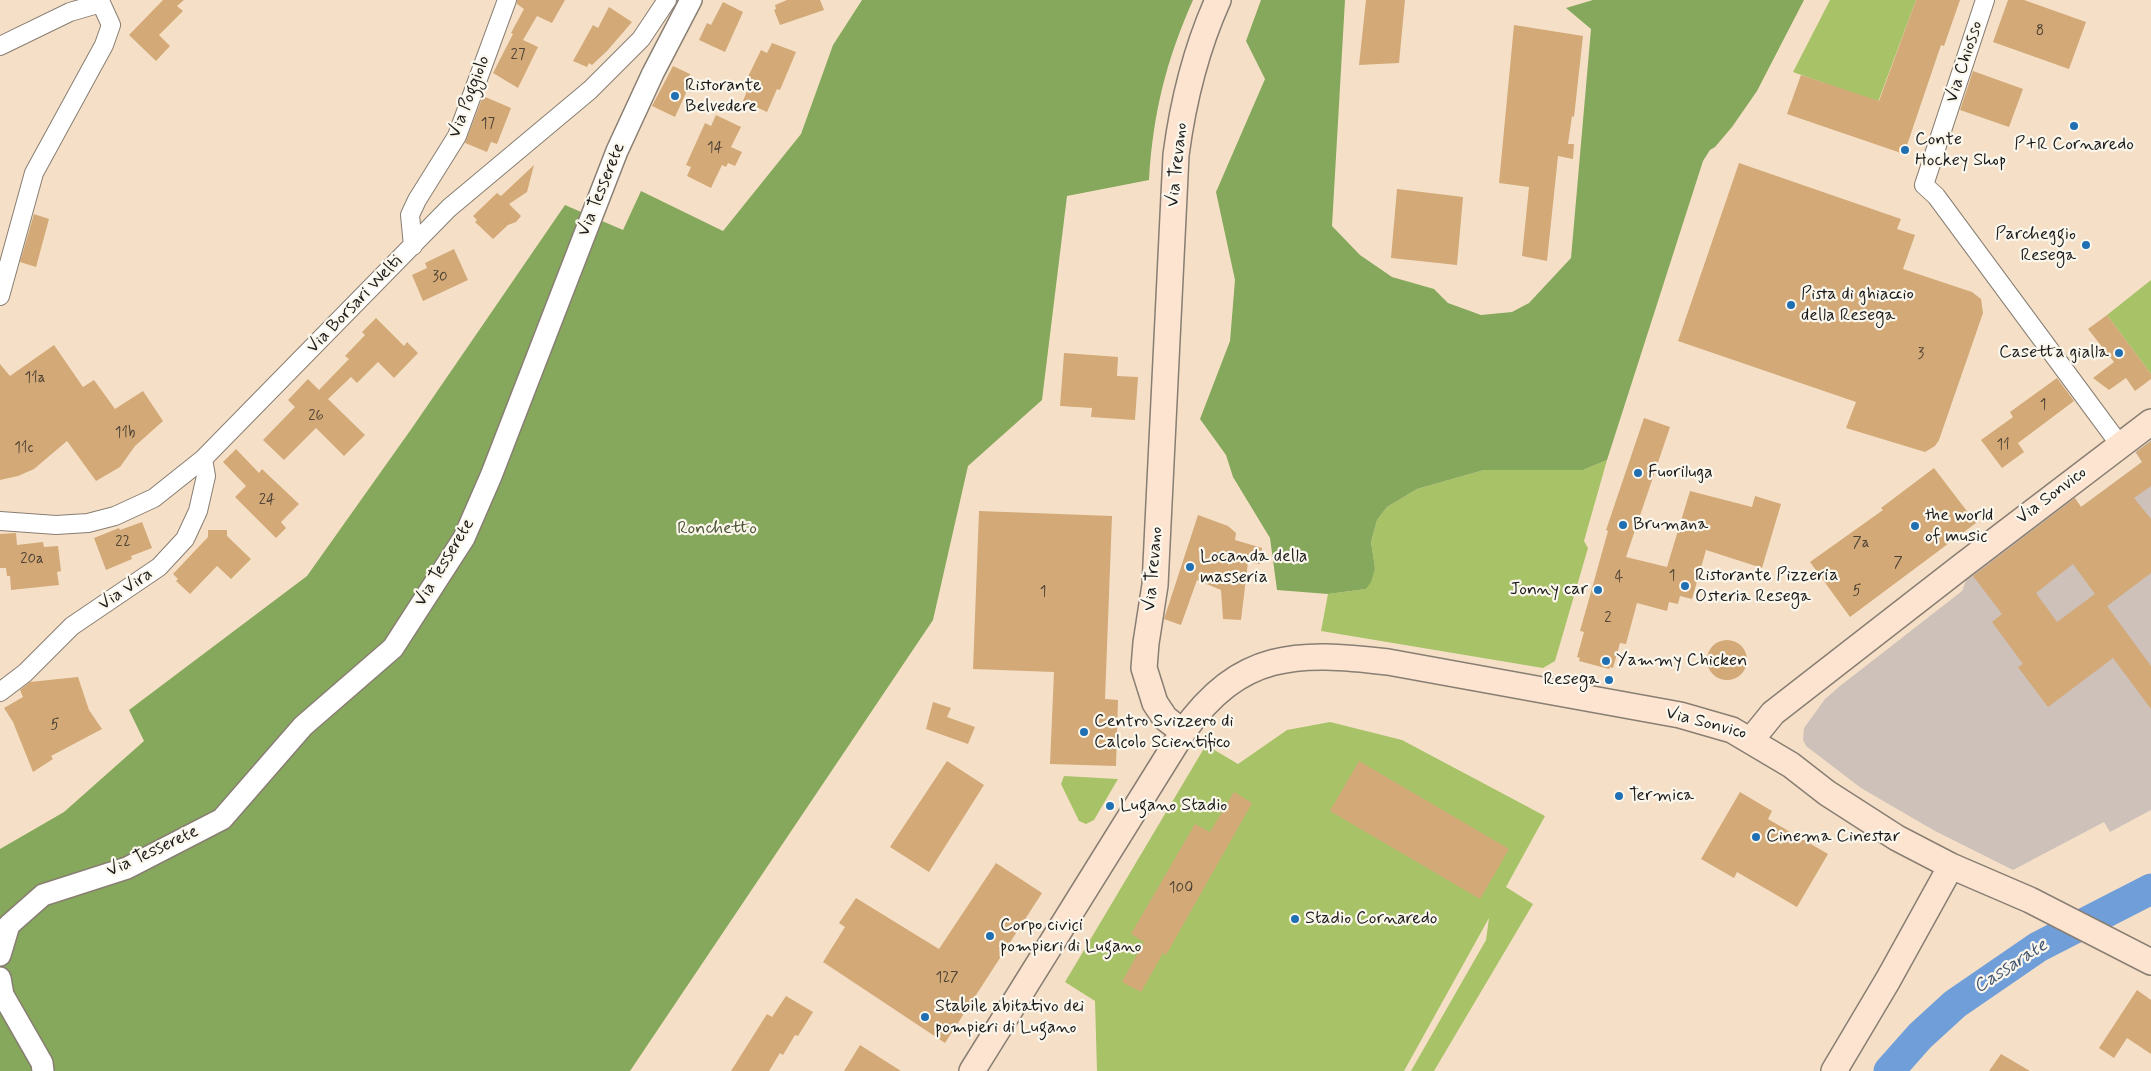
<!DOCTYPE html>
<style>
body{margin:0}
canvas{display:block;background:#f5e0c7}
</style>
<canvas width="2151" height="1071"></canvas>
<script>
const ctx = document.querySelector('canvas').getContext('2d');
ctx.lineJoin = 'round';
function paint(path, color) { ctx.fillStyle = color; ctx.fill(path, 'evenodd'); }
function stroke(path, color, width, dash) { ctx.strokeStyle = color; ctx.lineWidth = width; ctx.lineCap = dash ? 'butt' : 'round'; ctx.setLineDash(dash || []); ctx.stroke(path); }
function drawText(font, color, halo, rows, align = 'center') {
  ctx.font = font + ' Mynerve,sans-serif'; ctx.lineWidth = 4.5; ctx.setLineDash([]); ctx.textBaseline = 'middle'; ctx.strokeStyle = halo; ctx.fillStyle = color; for (const [text, x, y, turn = 0] of rows) {
    ctx.save(); ctx.translate(x, y); ctx.rotate((+turn || 0) * Math.PI / 180); ctx.textAlign = isNaN(turn) ? turn : align; if (halo) ctx.strokeText(text, 0, 0); ctx.fillText(text, 0, 0); ctx.restore();
  }
}
const industrial = new Path2D(`
 M2151,440V810L2110,832L2104,822L2013,870L1935,831L1861,788L1806,746L1803,740L1804,728L1825,699L1840,686L1962,591L1967,578L2074,497L2081,507L2142,462L2135,452Z`);
const green = new Path2D(`
 M1830,0H1916L1878,102L1793,72Z
 M2151,280V374L2107,315Z
 M1607,460L1584,541L1588,548L1555,661L1543,668L1321,631L1328,594L1366,589L1375,568L1371,542L1377,520L1387,507L1417,489L1484,470H1583Z
 M1330,722L1402,740L1545,816L1506,887L1533,904L1434,1071H1411L1486,940L1489,918L1404,1071H1097L1095,1001L1065,982L1206,745L1238,764L1287,730Z
 M1064,776L1118,779L1094,820L1086,824L1079,821L1061,784Z`);
const forest = new Path2D(`
 M862,0H1193C1166,61 1153,113 1149,180L1067,196L1042,400L968,466L933,620L630,1071H0V849L64,812L144,741L129,710L307,576L412,428L565,205L623,230L641,191L723,231L801,134L833,45Z
 M1261,0H1345L1332,226L1360,255L1392,277L1434,289L1448,303L1481,315L1512,312L1529,303L1571,258L1591,29L1566,8L1593,0H1804L1757,91L1732,127L1715,147L1710,150L1703,161L1607,460L1583,470H1484L1417,489L1387,507L1377,520L1371,542L1375,568L1371,582L1366,589L1328,594L1277,590L1270,538L1233,477L1226,455L1200,419L1230,341L1235,280L1216,192L1265,79L1246,41Z`);
const river = new Path2D(`
 M1889,1071L1920,1036L1955,1004L2038,947L2151,889`);
const building = new Path2D(`
 M163,0H184L177,6L183,11L159,35L170,46L156,61L129,35Z
 M517,0H565L552,23L537,16L523,40L538,47L518,88L493,73L513,34L518,37L511,33L524,9L517,4Z
 M787,0H820L824,10L780,25L774,10L776,9L775,5Z
 M1366,0H1405L1399,63L1359,65Z
 M1916,0H1960L1944,46L1941,45L1904,154L1787,114L1801,75L1879,101Z
 M2008,0H2024L2086,22L2069,69L1993,42Z
 M723,2L743,12L725,52L699,40L707,23L711,25Z
 M609,7L632,22L607,51L592,65L589,63L587,67L573,61L593,25L598,28Z
 M1514,25L1583,36L1574,117L1572,116L1568,144H1574L1573,159L1558,156L1547,261L1522,256L1529,187L1499,183Z
 M772,43L796,52L780,90L777,89L767,112L743,101L747,91L742,89L761,50L767,53Z
 M673,66L690,74L688,80L691,82L675,117L652,106Z
 M1973,71L2023,89L2009,127L1960,110Z
 M483,96L511,108L497,144L491,142L487,152L465,143Z
 M716,115L741,127L731,147L742,152L735,166L728,163L726,167L722,165L711,188L687,176L691,167L686,165L705,123L711,126Z
 M1739,163L1901,219L1897,229L1915,235L1903,269L1972,292L1981,299L1983,313L1939,440L1935,446L1925,452L1846,428L1856,402L1678,341Z
 M534,165L527,192L509,204L521,216L516,222L508,225L493,239L475,222L477,220L473,216L497,193L501,196Z
 M1397,189L1463,197L1457,265L1391,258Z
 M34,214L49,219L36,267L20,262Z
 M454,249L468,280L423,301L412,275L427,268L425,263Z
 M2107,315L2151,374V379L2135,391L2126,378L2109,390L2093,378L2114,362L2088,329Z
 M376,318L404,346L407,342L418,353L394,378L378,362L357,383L351,377L328,399L365,435L344,456L316,428L284,460L263,440L295,407L288,400L308,379L319,390L349,359L345,356L365,335L362,332Z
 M54,345L83,387L94,380L115,409L143,391L163,421L135,446L120,467L96,481L67,441L34,469L18,476L0,480V364L10,376Z
 M1064,353L1118,357L1117,376L1138,377L1135,420L1091,417L1092,408L1060,406Z
 M2057,378L2074,401L2018,443L2024,452L2002,468L1981,440L2013,417L2010,412Z
 M1644,418L1670,427L1626,557L1667,567L1690,491L1752,507L1755,496L1781,504L1762,568L1706,550L1692,599L1680,596L1678,604L1669,602L1667,611L1637,603L1626,644L1620,643L1613,668L1610,667L1609,669L1579,661L1580,658L1577,657L1584,632L1580,631L1608,531L1606,530Z
 M2151,441V486L2134,498L2151,519V573L2107,606L2151,666V709L2113,658L2048,707L2018,667L2023,664L1992,622L2002,614L1973,576L2075,498L2081,507L2142,462L2136,452ZM2073,564L2095,594L2057,622L2036,593Z
 M236,449L259,473L262,469L299,504L281,522L286,528L276,538L235,497L246,486L223,462Z
 M1934,468L1976,523L1850,617L1810,562L1883,510L1881,508Z
 M979,511L1112,516L1105,699L1118,700L1116,766L1050,764L1054,672L973,669Z
 M1198,515L1228,526L1236,533L1235,540L1262,548L1260,564L1248,562L1241,620L1223,619L1221,590L1197,580L1181,625L1164,619Z
 M142,522L152,548L131,556L132,559L106,570L94,538L119,528L120,530Z
 M208,530H227V536L251,559L231,579L217,566L190,594L176,581L178,579L173,574L208,537Z
 M16,533L17,545L43,542L44,547L58,546L61,571L57,572L59,585L11,590L10,576H7L6,568H0V534Z
 M1707 660a20 20 0 1 1 40 0a20 20 0 1 1-40 0Z
 M78,677L89,710L102,729L51,756L53,759L33,772L13,722L4,708L23,697L20,690L30,682Z
 M933,702L951,708L947,717L975,727L968,744L926,729Z
 M947,761L984,785L929,872L890,847Z
 M1359,761L1509,849L1480,899L1330,811Z
 M1234,792L1252,803L1166,955L1163,953L1141,992L1122,982L1144,942L1131,934L1195,824L1210,832Z
 M1740,792L1772,811L1768,819L1828,854L1797,907L1737,872L1734,878L1701,859Z
 M996,863L1042,893L945,1043L823,962L845,927L839,923L856,898L939,949Z
 M2137,990L2151,1000V1054L2127,1038L2114,1058L2099,1048Z
 M786,996L813,1012L798,1036L795,1035L783,1055L780,1053L769,1071H731L767,1014L772,1017Z
 M860,1045L901,1071H844Z
 M2001,1054L2030,1071H1989Z`);
const minor = new Path2D(`
 M1985,0L1924,185L1936,196L2120,445
 M0,46L70,12L101,3
 M413,246L410,215L417,200L457,136L507,0
 M0,296L34,173L104,45L111,25L101,3
 M0,521L56,525L88,523L115,516L154,498L203,459L449,208L590,90L641,39L667,0
 M0,692L25,673L72,626L159,567L185,539L198,511L206,476L203,459`);
const tertiary = new Path2D(`
 M0,955L9,925L43,895L127,868L222,819L303,726L393,648L464,538L491,476L617,151L653,73L691,0
 M0,978L3,995L42,1063L43,1071`);
const secondary = new Path2D(`
 M1183,732L1165,718L1155,703L1144,668L1146,643L1155,585L1176,155C1183,102 1196,49 1218,0
 M1751,740L1773,713L1962,566L2151,422
 M972,1071L1183,732C1240,651 1297,651 1388,662L1680,715L1732,730L1791,765L1827,793L1897,838L1951,866L2030,900L2151,962
 M1834,1071L1888,980L1951,866`);
const markers = [
 [675,96,5,"#1f6fb2"],
 [2074,126,5,"#1f6fb2"],
 [1905,150,5,"#1f6fb2"],
 [2086,245,5,"#1f6fb2"],
 [1791,305,5,"#1f6fb2"],
 [2119,353,5,"#1f6fb2"],
 [1638,473,5,"#1f6fb2"],
 [1623,525,5,"#1f6fb2"],
 [1915,526,5,"#1f6fb2"],
 [1190,567,5,"#1f6fb2"],
 [1685,586,5,"#1f6fb2"],
 [1598,590,5,"#1f6fb2"],
 [1606,661,5,"#1f6fb2"],
 [1609,680,5,"#1f6fb2"],
 [1084,732,5,"#1f6fb2"],
 [1619,796,5,"#1f6fb2"],
 [1110,806,5,"#1f6fb2"],
 [1756,837,5,"#1f6fb2"],
 [1295,919,5,"#1f6fb2"],
 [990,936,5,"#1f6fb2"],
 [925,1017,5,"#1f6fb2"]
];
const numberNames = [
 ["8",2040,32],
 ["27",518,56],
 ["17",488,125],
 ["14",715,149],
 ["30",440,278],
 ["3",1921,355],
 ["11a",35,379],
 ["1",2043,406],
 ["26",316,417],
 ["11b",125,434],
 ["11",2003,446],
 ["11c",24,449],
 ["24",267,501],
 ["22",123,543],
 ["7a",1861,544],
 ["20a",32,560],
 ["7",1898,564],
 ["1",1672,577],
 ["4",1619,578],
 ["5",1857,592],
 ["1",1043,593],
 ["2",1608,619],
 ["5",55,726],
 ["100",1181,889],
 ["127",947,979]
];
const streetNames = [
 ["Via Chiosso",1965,62,-72],
 ["Via Poggiolo",470,97,-69],
 ["Via Trevano",1178,165,-84],
 ["Via Tesserete",602,190,-68],
 ["Via Borsari Welti",355,305,-46],
 ["Via Sonvico",2052,496,-37],
 ["Via Tesserete",445,563,-59],
 ["Via Trevano",1154,569,-85],
 ["Via Vira",126,590,-34],
 ["Via Sonvico",1706,724,15],
 ["Via Tesserete",153,852,-25]
];
const poiNames = [
 ["Ristorante",685,86],
 ["Belvedere",685,107],
 ["Conte",1915,140],
 ["Hockey Shop",1915,161],
 ["P+R Cornaredo",2074,145,"center"],
 ["Parcheggio",2076,235,"right"],
 ["Resega",2076,256,"right"],
 ["Pista di ghiaccio",1801,295],
 ["della Resega",1801,316],
 ["Casetta gialla",2109,353,"right"],
 ["Fuoriluga",1648,473],
 ["the world",1925,516],
 ["of music",1925,537],
 ["Brumana",1633,525],
 ["Locanda della",1200,557],
 ["masseria",1200,578],
 ["Ristorante Pizzeria",1695,576],
 ["Osteria Resega",1695,597],
 ["Jonny car",1588,590,"right"],
 ["Yammy Chicken",1616,661],
 ["Resega",1599,680,"right"],
 ["Centro Svizzero di",1094,722],
 ["Calcolo Scientifico",1094,743],
 ["Termica",1629,796],
 ["Lugano Stadio",1120,806],
 ["Cinema Cinestar",1766,837],
 ["Stadio Cornaredo",1305,919],
 ["Corpo civici",1000,926],
 ["pompieri di Lugano",1000,947],
 ["Stabile abitativo dei",935,1007],
 ["pompieri di Lugano",935,1028]
];
const parkNames = [
 ["Ronchetto",717,529]
];
const waterNames = [
 ["Cassarate",2011,967,-33]
];
paint(industrial, '#cec1ba');
paint(green, '#a8c268');
paint(forest, '#86a85c');
stroke(river, '#709ed9', 31);
paint(building, '#d2a977');
stroke(minor, '#887e72', 20);
stroke(tertiary, '#887e72', 24);
stroke(secondary, '#887e72', 28);
stroke(minor, '#fff', 18);
stroke(tertiary, '#fff', 21);
stroke(secondary, '#fde4d1', 25);
for (const [x, y, r, color] of markers) { const dot = new Path2D(); dot.arc(x, y, r, 0, 2 * Math.PI); ctx.fillStyle = color; ctx.fill(dot); stroke(dot, '#fbf7ec', 2); }
drawText('15px', '#4a3f33', null, numberNames);
drawText('18px', '#1c1c1c', '#fbf7ec', streetNames);
drawText('18px', '#1c1c1c', '#fbf7ec', poiNames, 'left');
drawText('18px', '#4d5637', '#fbf7ec', parkNames);
drawText('italic 19px', '#425671', '#fbf7ec', waterNames);
</script>
